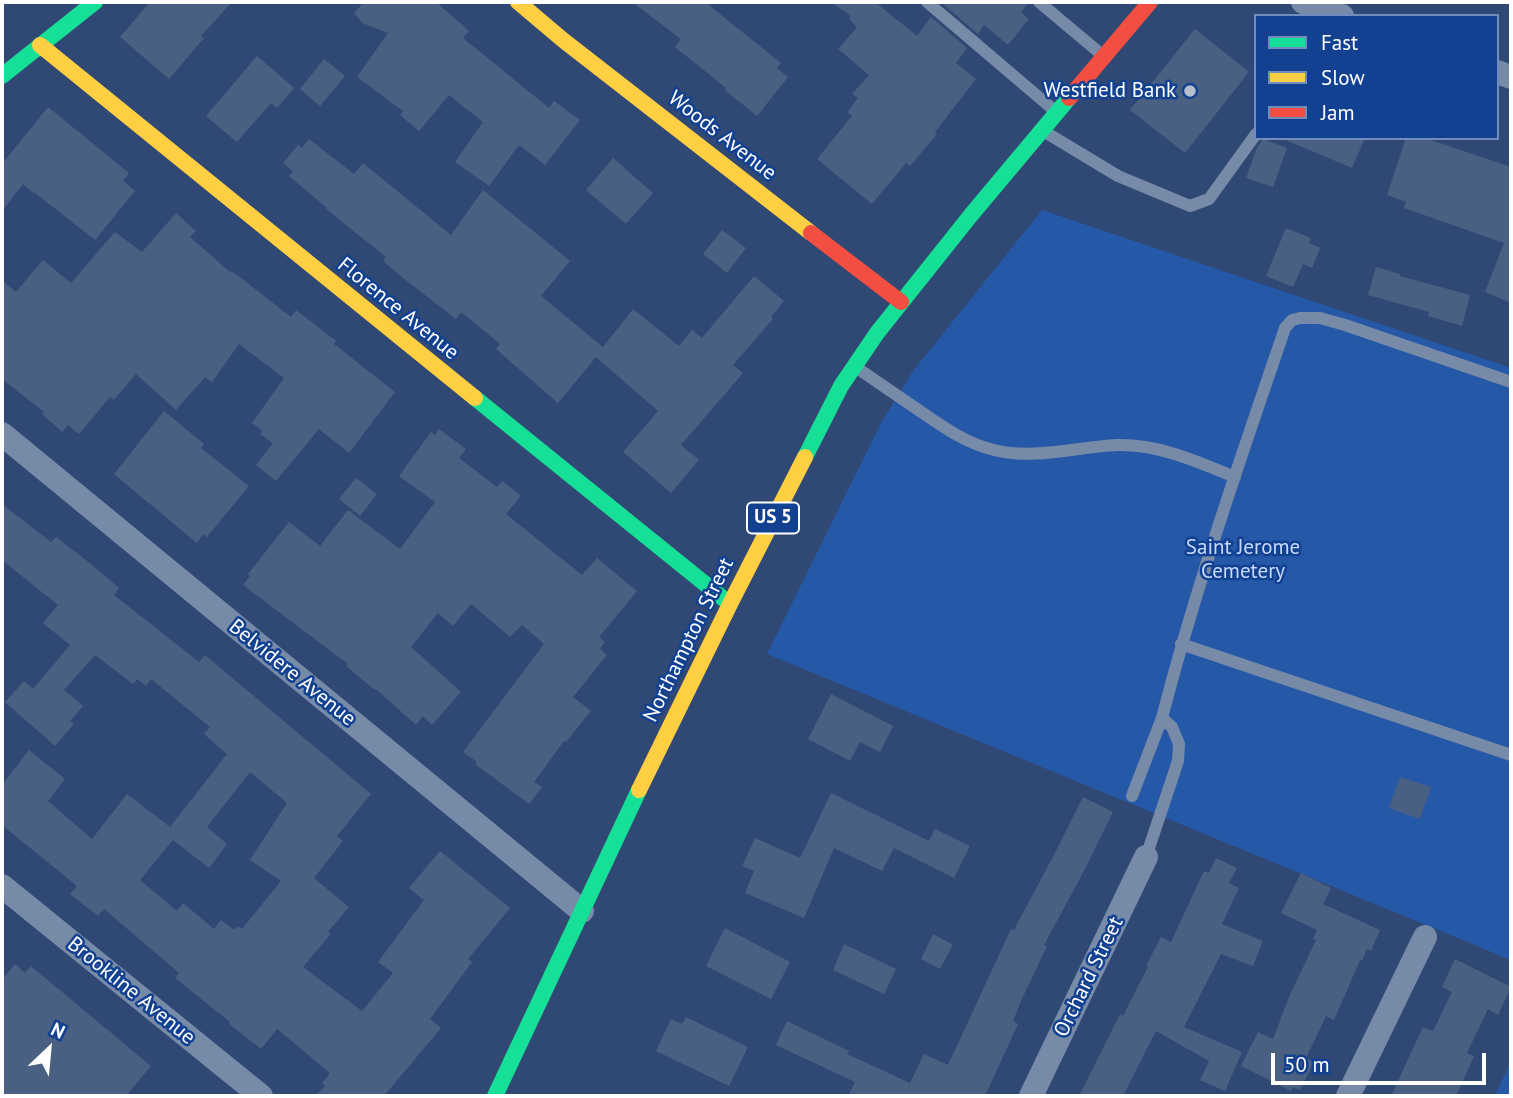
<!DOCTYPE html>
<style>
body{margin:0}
#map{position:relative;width:1513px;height:1098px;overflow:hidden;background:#304974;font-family:"PT Sans",sans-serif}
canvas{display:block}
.frame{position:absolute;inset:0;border:4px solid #fff;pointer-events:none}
.legend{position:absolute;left:1254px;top:14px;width:245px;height:126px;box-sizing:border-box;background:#134191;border:2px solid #718dbd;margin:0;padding:9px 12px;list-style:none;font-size:21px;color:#fff}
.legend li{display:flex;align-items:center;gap:14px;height:35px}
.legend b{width:35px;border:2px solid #718dbd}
.north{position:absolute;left:14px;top:1014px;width:70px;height:70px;-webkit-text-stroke:5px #134191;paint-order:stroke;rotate:26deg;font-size:19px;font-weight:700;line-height:28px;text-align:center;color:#fff}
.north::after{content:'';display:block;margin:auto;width:24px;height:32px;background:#fff;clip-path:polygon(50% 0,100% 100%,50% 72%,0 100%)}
.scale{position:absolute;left:1271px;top:1053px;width:215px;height:32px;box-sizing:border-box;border:4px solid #fff;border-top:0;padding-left:9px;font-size:21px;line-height:24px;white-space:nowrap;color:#fff;-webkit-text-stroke:5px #134191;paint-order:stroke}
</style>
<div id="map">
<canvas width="1513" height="1098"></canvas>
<div class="frame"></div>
<ul class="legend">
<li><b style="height:9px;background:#16e098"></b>Fast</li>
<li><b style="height:9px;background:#ffcf43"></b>Slow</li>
<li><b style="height:9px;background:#f24e42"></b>Jam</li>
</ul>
<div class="north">N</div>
<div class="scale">50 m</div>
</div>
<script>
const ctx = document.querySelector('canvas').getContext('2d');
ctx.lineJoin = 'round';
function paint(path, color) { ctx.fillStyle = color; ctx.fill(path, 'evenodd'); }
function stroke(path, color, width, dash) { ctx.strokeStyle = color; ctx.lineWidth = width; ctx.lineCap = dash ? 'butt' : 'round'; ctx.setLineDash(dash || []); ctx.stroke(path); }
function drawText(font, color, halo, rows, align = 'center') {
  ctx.font = font + ' "PT Sans",sans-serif'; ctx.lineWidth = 5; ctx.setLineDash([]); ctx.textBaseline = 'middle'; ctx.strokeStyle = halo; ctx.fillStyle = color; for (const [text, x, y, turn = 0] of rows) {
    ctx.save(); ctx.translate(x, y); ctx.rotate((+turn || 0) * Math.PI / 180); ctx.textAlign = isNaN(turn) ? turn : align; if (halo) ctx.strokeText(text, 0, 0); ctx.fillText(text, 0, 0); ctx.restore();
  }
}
const green = new Path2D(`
 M1042,210L1511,368V960L767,654L881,423L913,371Z
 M1511,1061V1096H1495Z`);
const building = new Path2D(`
 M150,2H232L201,36L204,38L169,79L120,37Z
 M364,2H436L469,31L463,38L549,108L554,101L580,120L545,165L519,145L489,186L455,162L483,122L449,95L419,131L400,115L403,111L357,77L388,33L362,23L354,13Z
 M632,2H705L781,63L777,68L788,77L757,116L725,90L726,88L675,47L681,39Z
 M831,2H875L917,36L931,17L967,48L956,63L976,79L935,132L937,134L910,166L906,163L872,204L817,159L852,116L847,112L858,98L852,94L869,75L838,49L857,27L849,19L851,16Z
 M943,2H1029L1021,12L1029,19L1008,45L984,25L978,34L942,3Z
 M1195,29L1249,72L1185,153L1130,110Z
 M257,56L294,88L277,108L271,103L237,142L206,116Z
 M324,59L345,76L320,106L300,89Z
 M48,107L129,173L123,181L135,191L95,240L34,192L33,193L23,184L2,211V164Z
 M1281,138H1365L1352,168Z
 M1406,138H1425L1511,167V303L1485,292L1504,243L1404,208L1406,202L1387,195Z
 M309,139L354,174L363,163L451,235L483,190L570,261L541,296L603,347L633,309L679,346L692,330L702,338L754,276L784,301L771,317L773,319L733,365L743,373L681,445L699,460L671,493L623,452L658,411L596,357L558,403L496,349L500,344L461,312L456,319L403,278L383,261L386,257L326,209L327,208L289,176L293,171L283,163L298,145L302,148Z
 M1263,139L1287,148L1273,187L1246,178L1257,148Z
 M613,158L653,193L626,224L586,190Z
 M176,213L196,231L190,237L231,273L232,271L291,317L296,310L336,341L334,344L395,392L349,453L319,429L276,481L256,465L273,443L260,434L262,430L252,423L284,378L239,344L212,382L205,377L176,410L136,374L114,400L110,397L79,434L68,425L62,432L42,414L44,412L2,379V280L16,292L43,260L71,283L115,232L142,252Z
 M1286,228L1311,238L1309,243L1320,248L1312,268L1303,264L1293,287L1266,276Z
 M722,230L746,248L727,273L703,254Z
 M1376,267L1400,274V276L1470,295L1462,326L1428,316L1429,312L1368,295Z
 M164,411L204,444L201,448L249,486L207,537L203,534L197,543L114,474Z
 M439,429L466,449L459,458L497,487L502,481L521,496L506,514L582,575L597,558L637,591L599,637L605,642L600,649L607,655L573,697L591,711L566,742L564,741L534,782L542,787L529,804L475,764L477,762L463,752L544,644L522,625L510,637L471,604L453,626L438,613L411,647L461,692L432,725L423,716L416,725L376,689L375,690L346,666L348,664L243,585L250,576L248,574L289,522L320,546L348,510L400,549L435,502L399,476L431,432L435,435Z
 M356,478L377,494L360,516L339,499Z
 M2,504L51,542L56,537L91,564L119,588L114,595L199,662L205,655L371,794L337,836L343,841L314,878L349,907L328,932L331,934L303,967L362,1011L393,973L378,962L424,900L409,888L440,851L510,908L468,959L472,962L430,1019L441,1028L384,1096H315L325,1086L322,1083L330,1073L277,1029L261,1049L229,1024L230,1022L175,978L179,973L104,909L98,916L70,894L77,886L2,825V785L29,750L65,779L48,801L92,839L127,794L170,827L227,754L204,734L210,727L151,679L146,686L137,679L133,684L95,655L64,690L83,706L70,721L74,724L55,746L5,702L24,681L33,689L70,645L43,623L58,605L2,560ZM250,772L287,803L250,860L281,881L242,929L238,926L234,930L221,920L214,929L183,903L177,911L140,880L173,840L209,868L227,844L207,827Z
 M831,694L893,726L880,752L860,742L850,761L808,739Z
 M1400,777L1431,787L1420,819L1389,808Z
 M831,793L929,841L935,829L970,846L954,878L894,848L882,871L834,848L804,918L745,893L754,871L742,866L755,838L800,858Z
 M1083,797L1113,812L1084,871L1044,945L1047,946L1021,1001L1013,1021L1018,1024L985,1096H848L855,1082L776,1045L787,1021L849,1051L847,1054L910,1083L924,1054L948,1065L1011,929L1014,930L1057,849Z
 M1216,858L1237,868L1229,883L1239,888L1222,924L1263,941L1253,966L1221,954L1184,1027L1242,1052L1225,1091L1200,1080L1209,1061L1156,1031L1123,1096H1079L1120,1014L1123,1016L1148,967L1146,966L1161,937L1171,942L1204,871L1209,873Z
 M1301,873L1331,888L1323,904L1380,930L1371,951L1367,949L1362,961L1360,960L1334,1020L1326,1016L1307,1056L1306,1058L1314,1062L1300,1090L1293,1087L1291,1091L1241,1066L1258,1032L1273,1039L1289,997L1316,940L1313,939L1317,930L1281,913Z
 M725,928L790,962L771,999L706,966Z
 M933,934L953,945L940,969L921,959Z
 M844,944L896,969L884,994L833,970Z
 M1455,959L1511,987L1498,1015L1488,1009L1467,1053L1474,1056L1456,1096H1391L1423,1027L1433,1031L1452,992L1442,987Z
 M15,964L25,973L31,966L151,1066L126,1096H2V980Z
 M686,1017L748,1047L729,1086L656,1051L671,1019L682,1024Z`);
const lane = new Path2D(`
 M927,2L1055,111
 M1039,2L1101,54
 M1045,132L1118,176L1190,206L1209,199L1256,134
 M857,368C876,381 895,394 914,407C939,424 964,443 994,450C1034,460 1076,447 1117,445C1159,444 1196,461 1235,477
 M1181,644L1511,755
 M1132,796L1162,718
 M1146,857L1178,761L1179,744L1172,727L1162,718C1196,586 1241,457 1285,328L1292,320L1300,318H1320L1345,325L1511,382`);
const street = new Path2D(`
 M1303,2L1342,16
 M1497,72L1511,77
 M2,434L582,911
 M2,886L261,1096
 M1031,1096L1146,857
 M1348,1096L1425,937`);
const fast = new Path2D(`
 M2,76L95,2
 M475,398L730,604
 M805,457L841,386L877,333L971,215L1069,98
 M495,1096L639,790`);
const slow = new Path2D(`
 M518,2L563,40L811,233
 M40,45L475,398
 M639,790L730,604L805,457`);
const jam = new Path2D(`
 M1069,98L1150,2
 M811,233L901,302`);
const markers = [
 [1190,91,7,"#b7bfce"]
];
const shields = [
 [773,518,52]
];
const shieldNames = [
 ["US 5",773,518]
];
const poiNames = [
 ["Westfield Bank",1176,91]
];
const streetNames = [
 ["Woods Avenue",722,136,38],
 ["Florence Avenue",398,309,39],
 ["Northampton Street",689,640,-64],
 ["Belvidere Avenue",292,673,39],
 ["Orchard Street",1089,977,-64],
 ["Brookline Avenue",131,991,39]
];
const parkNames = [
 ["Saint Jerome",1243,548],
 ["Cemetery",1243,572]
];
paint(green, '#2658a8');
paint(building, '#4a6082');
stroke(lane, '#778aa7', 12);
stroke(street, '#778aa7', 24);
stroke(fast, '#16e098', 16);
stroke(slow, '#ffcf43', 16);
stroke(jam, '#f24e42', 16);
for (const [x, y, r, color] of markers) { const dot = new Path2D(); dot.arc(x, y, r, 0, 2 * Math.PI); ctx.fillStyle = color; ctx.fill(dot); stroke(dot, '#134191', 2.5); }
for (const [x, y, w] of shields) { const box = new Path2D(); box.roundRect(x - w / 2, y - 15.5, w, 31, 5); ctx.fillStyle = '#134191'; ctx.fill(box); stroke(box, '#fff', 2); }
drawText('bold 19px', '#fff', null, shieldNames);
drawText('21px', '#fff', '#134191', poiNames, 'right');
drawText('21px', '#fff', '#134191', streetNames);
drawText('21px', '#c6dbfd', '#134191', parkNames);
</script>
